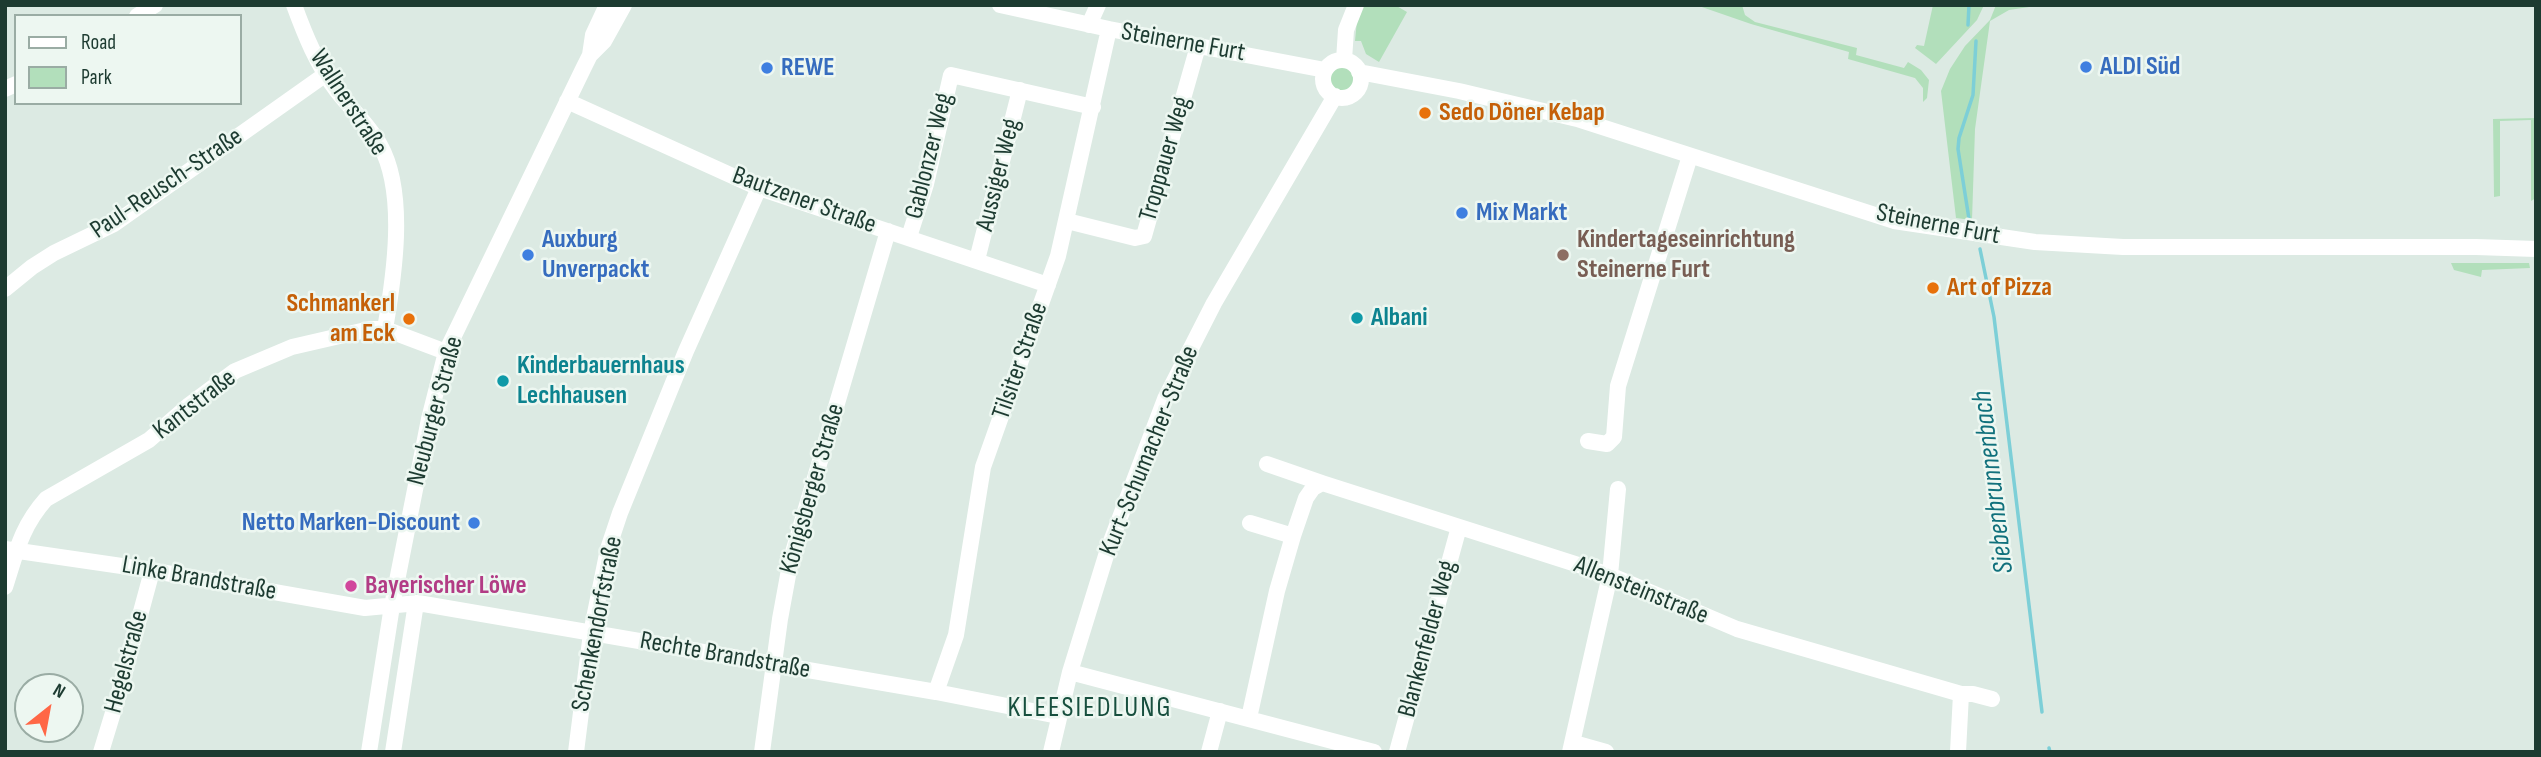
<!DOCTYPE html>
<meta charset="utf-8">
<style>
body{margin:0}
#map{position:relative;width:2541px;height:757px;overflow:hidden;background:#dceae3;font-family:"Sofia Sans Condensed",sans-serif}
canvas{display:block}
.frame{position:absolute;inset:0;border:7px solid #1d3b31;pointer-events:none}
.legend{position:absolute;left:14px;top:14px;width:228px;height:91px;box-sizing:border-box;background:#edf7f1;border:2px solid #9aaca4;margin:0;padding:9px 12px;list-style:none;font-size:21px;color:#1d3b31}
.legend li{display:flex;align-items:center;gap:14px;height:35px}
.legend b{width:35px;border:2px solid #9aaca4}
.north{position:absolute;left:14px;top:673px;width:70px;height:70px;box-sizing:border-box;background:#edf7f1;border:2px solid #9aaca4;border-radius:50%;rotate:31deg;font-size:19px;font-weight:700;line-height:28px;text-align:center;color:#1d3b31}
.north::after{content:'';display:block;margin:auto;width:24px;height:32px;background:#ff6746;clip-path:polygon(50% 0,100% 100%,50% 72%,0 100%)}
</style>
<div id="map">
<canvas width="2541" height="757"></canvas>
<div class="frame"></div>
<ul class="legend">
<li><b style="height:9px;background:#fff"></b>Road</li>
<li><b style="height:19px;background:#b2dfbb"></b>Park</li>
</ul>
<div class="north">N</div>
</div>
<script>
const ctx = document.querySelector('canvas').getContext('2d');
ctx.lineJoin = 'round';
function paint(path, color) { ctx.fillStyle = color; ctx.fill(path, 'evenodd'); }
function stroke(path, color, width, dash) { ctx.strokeStyle = color; ctx.lineWidth = width; ctx.lineCap = dash ? 'butt' : 'round'; ctx.setLineDash(dash || []); ctx.stroke(path); }
function drawText(font, color, halo, rows, align = 'center') {
  ctx.font = font + ' "Sofia Sans Condensed",sans-serif'; ctx.lineWidth = 5; ctx.setLineDash([]); ctx.textBaseline = 'middle'; ctx.strokeStyle = halo; ctx.fillStyle = color; for (const [text, x, y, turn = 0] of rows) {
    ctx.save(); ctx.translate(x, y); ctx.rotate((+turn || 0) * Math.PI / 180); ctx.textAlign = isNaN(turn) ? turn : align; if (halo) ctx.strokeText(text, 0, 0); ctx.fillText(text, 0, 0); ctx.restore();
  }
}
const green = new Path2D(`
 M1364,5H1395L1407,12L1379,62L1366,54L1361,41H1355L1357,20Z
 M1696,5H1742L1745,15L1755,22L1857,48L1856,55L1904,68L1908,62L1921,70L1929,80L1927,98L1923,102V88L1915,78L1848,59L1849,52L1751,24Z
 M1933,5H1984L1977,20L1936,64L1915,48L1917,45L1924,46Z
 M1996,5L2036,6L2009,10L1990,21L1975,129L1972,220L1956,218L1941,91L1950,69L1965,46L1990,20Z
 M1326 79a15 15 0 1 1 30 0a15 15 0 1 1-30 0Z
 M2536,118V198L2531,201V120L2500,121V196L2494,197L2493,119Z
 M2451,263H2529L2530,268L2482,270L2481,277L2454,270Z`);
const stream = new Path2D(`
 M1968,25L1969,5
 M1969,219L1958,149L1959,138L1973,95L1976,41
 M1980,249L1994,317L2042,712
 M2049,748L2050,752`);
const minor = new Path2D(`
 M294,5C305,35 317,65 337,91C351,109 369,125 380,145C407,193 394,277 385,329
 M1000,5L1109,29L1325,70
 M137,16L155,5
 M1089,25L1098,5
 M590,55L593,35L607,5
 M1344,60L1346,30L1356,5
 M1323 79a19 19 0 1 1 38 0a19 19 0 1 1-38 0Z
 M1359,72L1459,91L1577,119L1894,221L2035,242L2123,247H2476L2536,249
 M5,89L16,84
 M567,101L759,188L1048,285
 M1067,221L1135,238L1144,236L1198,46
 M909,237L926,184L951,75L1093,107
 M977,260L1020,90
 M5,289L32,267L54,253L114,224L326,74
 M1588,441L1607,444L1614,437L1618,386L1690,156
 M1267,464L1322,483
 M1250,523L1293,536
 M5,549L149,570L365,608L418,603L936,692L1058,716
 M5,587C16,553 21,527 46,499L149,440L188,406L235,371L292,347L370,329H385L446,352
 M1070,672L1374,752
 M936,692L956,635L983,467L1058,256L1109,29
 M1249,718L1277,591L1293,536L1306,498L1313,488L1322,483L1610,575L1737,629L1961,694H1973L1992,699
 M1574,743L1606,752
 M101,752L119,693L152,571
 M369,752L392,606L429,419L446,352L584,67L590,55L604,41L624,5
 M393,752L416,603
 M576,752L591,633L608,549L620,513L686,351L759,188
 M762,752L780,619L791,559L888,231
 M1051,752L1070,672L1108,549L1165,399L1214,303L1335,96
 M1209,752L1220,711
 M1397,752L1459,527
 M1570,752L1610,575L1618,489
 M1958,752L1961,694`);
const markers = [
 [2086,67,7,"#3f7fe0"],
 [767,68,7,"#3f7fe0"],
 [1425,113,7,"#e8710a"],
 [1462,213,7,"#3f7fe0"],
 [528,255,7,"#3f7fe0"],
 [1563,255,7,"#8d6e63"],
 [1933,288,7,"#e8710a"],
 [1357,318,7,"#0f9aa8"],
 [409,319,7,"#e8710a"],
 [503,381,7,"#0f9aa8"],
 [474,523,7,"#3f7fe0"],
 [351,586,7,"#d1479c"]
];
const streetNames = [
 ["Steinerne Furt",1183,43,10],
 ["Wallnerstraße",348,103,57],
 ["Gablonzer Weg",930,156,-76],
 ["Troppauer Weg",1166,159,-74],
 ["Aussiger Weg",999,175,-76],
 ["Paul-Reusch-Straße",167,184,-34],
 ["Bautzener Straße",804,201,20],
 ["Steinerne Furt",1938,225,11],
 ["Tilsiter Straße",1021,361,-71],
 ["Kantstraße",195,405,-38],
 ["Neuburger Straße",436,411,-75],
 ["Kurt-Schumacher-Straße",1150,451,-68],
 ["Königsberger Straße",813,489,-74],
 ["Linke Brandstraße",199,579,10],
 ["Allensteinstraße",1641,591,22],
 ["Schenkendorfstraße",598,624,-79],
 ["Blankenfelder Weg",1428,639,-75],
 ["Rechte Brandstraße",725,656,10],
 ["Hegelstraße",127,662,-75]
];
const shopNames = [
 ["ALDI Süd",2100,67],
 ["REWE",781,68],
 ["Mix Markt",1476,213],
 ["Auxburg",542,240],
 ["Unverpackt",542,270],
 ["Netto Marken-Discount",460,523,"right"]
];
const foodNames = [
 ["Sedo Döner Kebap",1439,113],
 ["Art of Pizza",1947,288],
 ["Schmankerl",395,304,"right"],
 ["am Eck",395,334,"right"]
];
const educationNames = [
 ["Kindertageseinrichtung",1577,240],
 ["Steinerne Furt",1577,270]
];
const cultureNames = [
 ["Albani",1371,318],
 ["Kinderbauernhaus",517,366],
 ["Lechhausen",517,396]
];
const hotelNames = [
 ["Bayerischer Löwe",365,586]
];
const waterNames = [
 ["Siebenbrunnenbach",1994,482,-97]
];
const neighbourhoodNames = [
 ["KLEESIEDLUNG",1090,709]
];
paint(green, '#b2dfbb');
stroke(stream, '#7dcfd7', 3.5);
stroke(minor, '#fff', 16);
for (const [x, y, r, color] of markers) { const dot = new Path2D(); dot.arc(x, y, r, 0, 2 * Math.PI); ctx.fillStyle = color; ctx.fill(dot); stroke(dot, '#edf7f1', 2.5); }
drawText('26px', '#1d3b31', '#edf7f1', streetNames);
drawText('bold 26px', '#366cbe', '#edf7f1', shopNames, 'left');
drawText('bold 26px', '#c56008', '#edf7f1', foodNames, 'left');
drawText('bold 26px', '#785e54', '#edf7f1', educationNames, 'left');
drawText('bold 26px', '#0d838f', '#edf7f1', cultureNames, 'left');
drawText('bold 26px', '#b23c85', '#edf7f1', hotelNames, 'left');
drawText('italic 28px', '#11717c', '#edf7f1', waterNames);
ctx.letterSpacing = '2px';
drawText('28px', '#174f3e', '#edf7f1', neighbourhoodNames);
ctx.letterSpacing = '0px';
</script>
